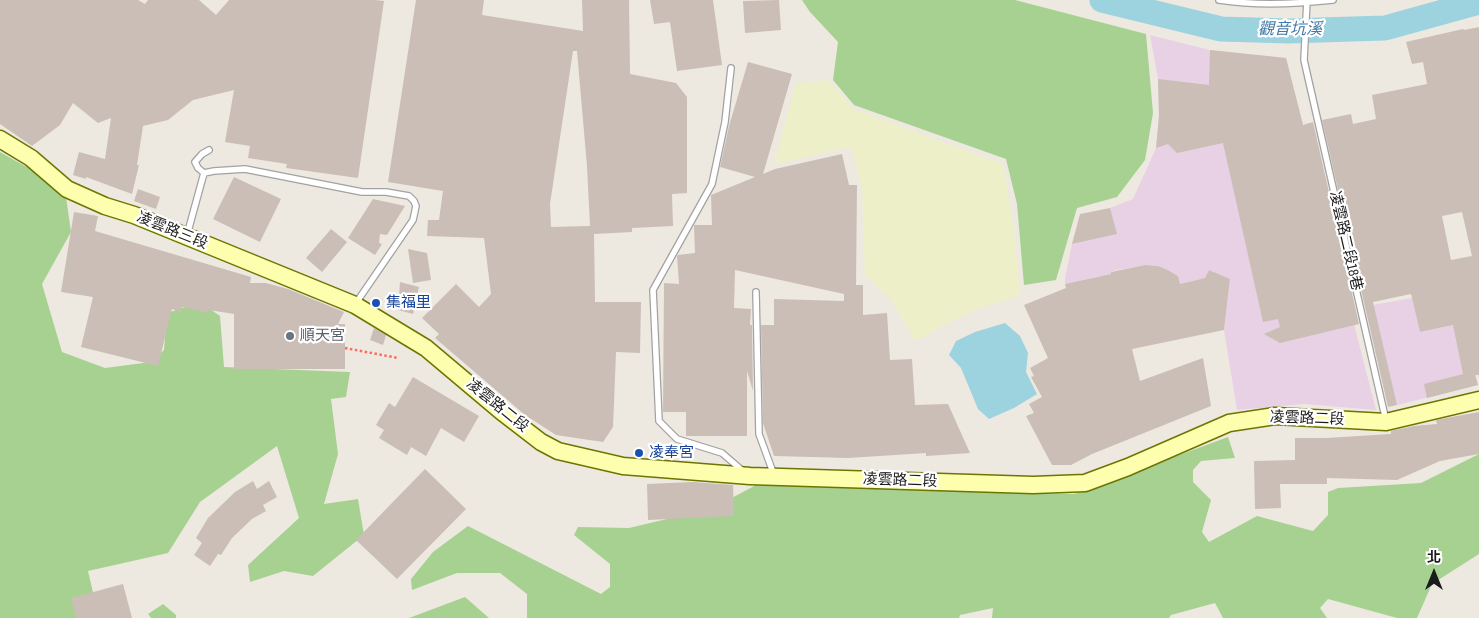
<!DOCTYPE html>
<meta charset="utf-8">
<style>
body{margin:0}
#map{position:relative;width:1479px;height:618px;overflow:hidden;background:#eee9e0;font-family:"Sofia Sans Condensed","Noto Sans TC",sans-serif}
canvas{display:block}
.north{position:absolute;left:1409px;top:548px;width:50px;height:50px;-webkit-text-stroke:4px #fff;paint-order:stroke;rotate:0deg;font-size:14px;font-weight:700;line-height:20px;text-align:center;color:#1b1b1b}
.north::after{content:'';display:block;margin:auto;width:18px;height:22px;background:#1b1b1b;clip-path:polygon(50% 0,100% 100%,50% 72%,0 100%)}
</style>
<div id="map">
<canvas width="1479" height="618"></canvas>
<div class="north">北</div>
</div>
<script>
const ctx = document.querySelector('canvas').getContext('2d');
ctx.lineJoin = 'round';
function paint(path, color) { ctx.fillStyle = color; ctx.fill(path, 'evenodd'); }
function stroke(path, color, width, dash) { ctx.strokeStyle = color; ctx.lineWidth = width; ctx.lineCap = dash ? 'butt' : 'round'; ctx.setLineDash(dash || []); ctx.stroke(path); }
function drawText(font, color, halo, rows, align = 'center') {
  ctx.font = font + ' "Sofia Sans Condensed","Noto Sans TC",sans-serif'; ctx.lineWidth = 4.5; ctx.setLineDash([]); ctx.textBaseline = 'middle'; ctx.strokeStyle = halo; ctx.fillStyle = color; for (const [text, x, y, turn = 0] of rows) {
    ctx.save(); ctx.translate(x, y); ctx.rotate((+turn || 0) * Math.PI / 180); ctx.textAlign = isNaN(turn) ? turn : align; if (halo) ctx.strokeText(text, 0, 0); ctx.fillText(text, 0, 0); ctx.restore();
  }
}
const industrial = new Path2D(`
 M1150,35L1210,50L1286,58L1376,410L1304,404L1237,410L1224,330L1230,280L1209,270L1205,278L1180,284L1178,276L1168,270L1158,266L1145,265L1112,271L1111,274L1065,284V279L1072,244L1116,234L1110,208L1133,199L1156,148L1159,116L1158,79Z
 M1412,298L1420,332L1458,324L1467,336L1478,385L1397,405L1373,305Z`);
const farmland = new Path2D(`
 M828,80L854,109L1003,164L1014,228L1020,295L975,310L945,324L923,338L914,339L889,297L865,275L862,187L851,147L774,164L796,83Z`);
const forest = new Path2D(`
 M802,0H1015L1146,34L1153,113L1145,160L1117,197L1077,208L1056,280L1024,285L1017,204L1006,159L854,105L833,80L838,42L810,12Z
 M0,152L46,178L66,197L71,232L42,284L62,352L105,368L151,362L164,350L167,313L200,302L220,316L224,367L350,372L346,397L331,399L338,454L324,504L358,499L364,535L313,576L284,571L250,582L248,565L299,518L277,446L200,502L168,553L88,571L99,618H0Z
 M1228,437L1235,458L1201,461L1193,470V482L1211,500L1202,532L1209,542L1257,516L1313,531L1328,515V492L1338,488L1421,483L1479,454V554L1432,584L1417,618H1397L1328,599L1320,608L1327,618H1223L1215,603L1171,615L1169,618H992L993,608L960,615L959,618H527V594L500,573H457L412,590L411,579L433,552L468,526L601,594L610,587V564L574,535L578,527L629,528L713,508L756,485L1074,494Z
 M465,597L489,618H409Z
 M163,604L176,615V618H151L148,614Z`);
const water = new Path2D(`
 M1005,323L1020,336L1028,353L1026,372L1037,394L1014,408L989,419L978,409L961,368L949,355L956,341L975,332Z`);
const river = new Path2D(`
 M1102,0L1221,29L1288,31L1385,28L1479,2`);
const building = new Path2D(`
 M0,0H138L145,4L148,0H199L216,15L229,0H375L384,1L358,178L286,168L287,164L248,158L250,146L225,142L234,90L193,100L168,120L143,126L137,165H139L132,194L86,177V179L73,175L79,152L105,159L111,118L98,123L73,103L60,125L32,146L0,124Z
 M416,0H484L482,15L583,31L582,0H629L630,74L676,83L687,97V193L672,194L673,226L632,228V232L594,234L595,302H641L640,353L616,352L613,427L603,442L556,435L525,415L435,338L439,334L422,318L456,284L479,307L491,294L484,238L427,236L428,220H439L443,191L388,182ZM573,51H577L587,166L590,226L551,227L550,204Z
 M650,0H713L722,65L677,71L670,22L654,24Z
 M779,0L781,30L745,33L743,1Z
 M1479,27V375H1475L1478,385L1427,398L1424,384L1463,374L1453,325L1420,332L1411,294L1373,302L1397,405L1388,407L1322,120L1351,114L1353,124L1376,119L1372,95L1427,84L1423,62L1412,64L1406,42L1463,29L1464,30ZM1462,212L1472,256L1451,260L1442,216Z
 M1210,50L1286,58L1303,125L1313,122L1359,324L1280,343L1264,334L1280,327L1278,319L1263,322L1223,143L1177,153L1168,144L1156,148L1159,116L1158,79L1209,85Z
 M748,62L792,74L763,174L775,169L842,154L849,185H857L856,285H863V315L887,313L890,360L912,359L915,405L948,404L970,453L926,456V453L848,458L774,456L763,423L761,325H774V299L844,301V294L735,270L734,308L751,309L750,325H752L753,391L747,371V436H686V412H663L664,283L679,284L677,256L678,255L695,253L694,225H712L711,195L755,177L720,167L729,126Z
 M234,177L281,199L260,242L213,219Z
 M138,189L160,197L156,209L134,201Z
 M373,199L405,206L387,235L380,234L379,243L382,244L375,255L348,238Z
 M1110,208L1117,234L1072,244L1080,214Z
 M74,212L98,216L95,231L251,277L250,283H266L288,289L344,312L338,324H345V369H234V314L209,310L208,313L182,307L181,312L172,309L158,366L81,347L93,297L61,292Z
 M331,229L347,242L322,272L306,258Z
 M408,249L427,253L431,280L413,283Z
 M1145,265L1158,266L1168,270L1178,276L1180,284L1205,278L1209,270L1230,279L1224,330L1132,349L1140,381L1203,358L1211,406L1092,454L1071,465H1052L1026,416L1034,413L1029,404L1042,397L1031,377L1034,376L1030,368L1048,358L1024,305L1066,288L1065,284L1111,274V272Z
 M400,282L419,287L413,314L398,310Z
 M374,328L386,335L383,345L370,340Z
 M413,377L479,416L464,442L441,428L426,456L411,447L407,455L379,438L384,430L376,425L389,403L395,407Z
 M1479,412V454L1440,461L1397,480L1327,478V484H1280L1281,508L1255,509L1254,461L1295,460V438H1326L1391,434V431L1414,426L1437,424L1436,420Z
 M425,469L466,509L397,579L356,540Z
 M253,481L257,489L269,481L277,497L263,505L266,511L252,519L232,538L221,555L218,554L210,566L194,555L202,543L196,538L208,518L235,492Z
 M693,482L733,485L734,516L648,520L647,484Z
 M123,584L132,618H76L71,598Z`);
const path = new Path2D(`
 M345,348L398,358`);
const lane = new Path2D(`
 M1219,0C1257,6 1296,4 1333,0
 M1307,0L1304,60L1386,421
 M731,68L725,122L712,184L653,290L659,421L677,439L722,453L744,472
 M204,173L214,171L245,169L362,192H386L409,196L414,201L416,206L413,220L356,303
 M187,235L204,173L198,168L195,162L202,154L209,150
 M756,292L759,434L774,475`);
const secondary = new Path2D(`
 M0,139L31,158L67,189L105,206L134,215L355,305L426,348L502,412L541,442L558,451L623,466L750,476L1033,485L1085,483L1128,467L1229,423L1275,416L1386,422L1479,400`);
const markers = [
 [376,303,5,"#1a4fb4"],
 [290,336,5,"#6b7280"],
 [639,453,5,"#1a4fb4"]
];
const streetNames = [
 ["凌雲路三段",172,231,22],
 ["凌雲路二段18巷",1345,241,77],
 ["凌雲路二段",497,406,39],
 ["凌雲路二段",1307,419,2],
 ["凌雲路二段",900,481,2]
];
const transitNames = [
 ["集福里",386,303],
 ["凌奉宮",649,453]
];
const worshipNames = [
 ["順天宮",300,336]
];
const waterNames = [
 ["觀音坑溪",1290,30]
];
paint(industrial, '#e8d1e4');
paint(farmland, '#edefc9');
paint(forest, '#a6d191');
paint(water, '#9cd3df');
stroke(river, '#9cd3df', 25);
paint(building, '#cabeb6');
stroke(lane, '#a2a2a2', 8);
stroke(secondary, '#6c7500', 19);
stroke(path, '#ff6a60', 2.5, [2.5, 2.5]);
stroke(lane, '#fff', 5.5);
stroke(secondary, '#fdfeae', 16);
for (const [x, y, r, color] of markers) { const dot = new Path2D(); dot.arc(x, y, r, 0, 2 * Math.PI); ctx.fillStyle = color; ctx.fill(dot); stroke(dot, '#fff', 2); }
drawText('15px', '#1b1b1b', '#fff', streetNames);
drawText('15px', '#164399', '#fff', transitNames, 'left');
drawText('15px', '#5b616d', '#fff', worshipNames, 'left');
drawText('italic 16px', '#4078a9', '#fff', waterNames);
</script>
